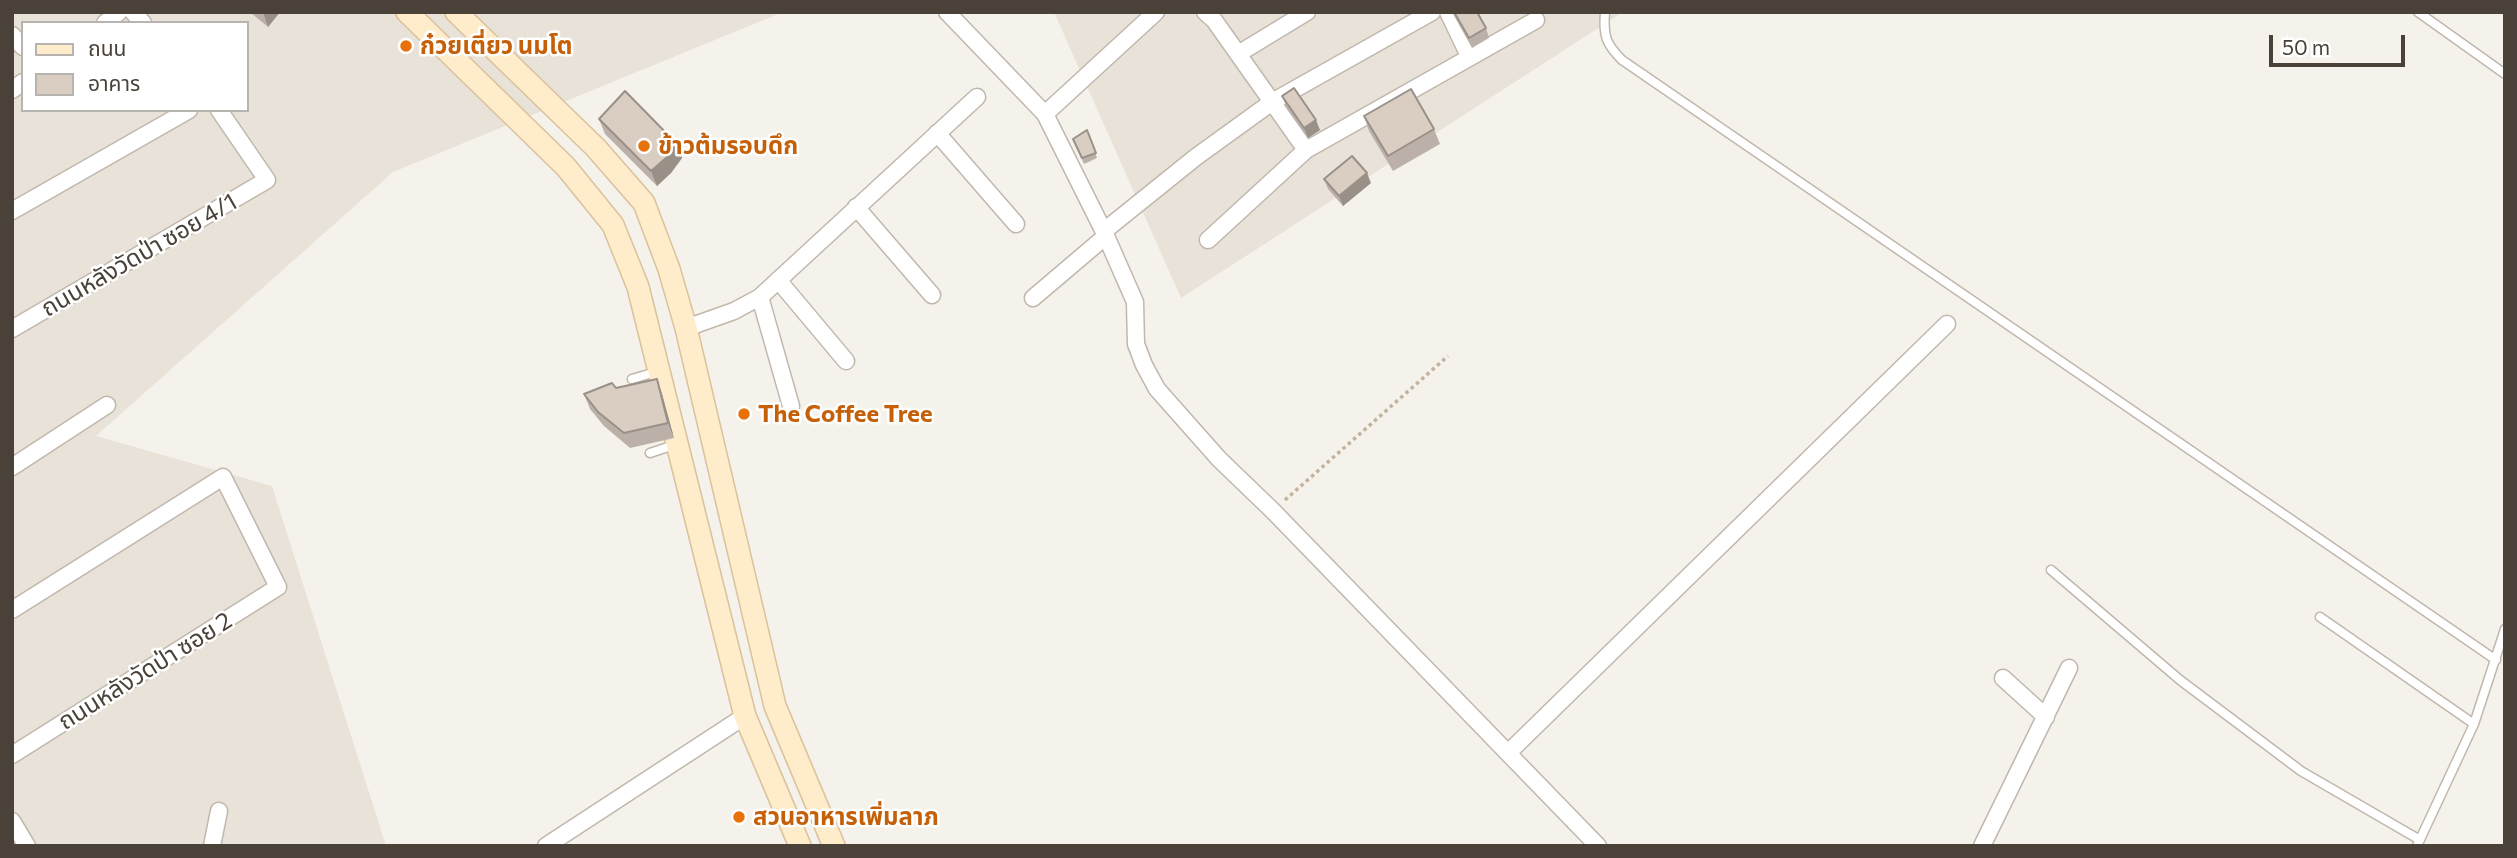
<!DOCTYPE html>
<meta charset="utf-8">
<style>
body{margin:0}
#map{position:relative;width:2517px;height:858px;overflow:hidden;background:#f5f1eb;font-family:Commissioner,"Noto Sans Thai",sans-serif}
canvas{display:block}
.frame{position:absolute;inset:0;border:14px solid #4a4138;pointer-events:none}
.legend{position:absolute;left:21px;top:21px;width:228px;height:91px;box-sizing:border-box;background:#fff;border:2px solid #b7b3af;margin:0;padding:9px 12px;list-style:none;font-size:21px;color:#4a4138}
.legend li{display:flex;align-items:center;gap:14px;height:35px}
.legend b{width:35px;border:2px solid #b7b3af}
.scale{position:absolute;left:2269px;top:35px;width:136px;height:32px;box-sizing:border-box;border:4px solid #4a4138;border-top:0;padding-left:9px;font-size:21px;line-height:24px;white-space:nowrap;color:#4a4138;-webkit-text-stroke:5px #fff;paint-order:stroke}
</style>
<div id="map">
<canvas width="2517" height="858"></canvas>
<div class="frame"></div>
<ul class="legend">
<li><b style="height:9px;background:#ffeccb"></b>ถนน</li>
<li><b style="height:19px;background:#dacec3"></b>อาคาร</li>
</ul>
<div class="scale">50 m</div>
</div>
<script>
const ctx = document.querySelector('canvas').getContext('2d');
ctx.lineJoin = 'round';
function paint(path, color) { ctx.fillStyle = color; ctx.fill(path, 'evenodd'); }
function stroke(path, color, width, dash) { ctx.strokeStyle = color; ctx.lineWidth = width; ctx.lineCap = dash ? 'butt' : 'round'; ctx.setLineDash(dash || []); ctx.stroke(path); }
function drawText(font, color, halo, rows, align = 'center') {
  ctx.font = font + ' Commissioner,"Noto Sans Thai",sans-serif'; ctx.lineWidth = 5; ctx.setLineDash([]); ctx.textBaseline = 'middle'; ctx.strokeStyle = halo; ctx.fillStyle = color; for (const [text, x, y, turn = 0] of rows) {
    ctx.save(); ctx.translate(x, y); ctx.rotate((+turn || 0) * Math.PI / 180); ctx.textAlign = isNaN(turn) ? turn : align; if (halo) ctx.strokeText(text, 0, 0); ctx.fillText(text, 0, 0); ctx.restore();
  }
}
const residential = new Path2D(`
 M12,12H783L393,172L96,436L272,486L386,846H12ZM23,23H247V110H23Z
 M1054,12H1623L1181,298Z`);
const path = new Path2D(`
 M1285,500L1448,356`);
const lane = new Path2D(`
 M1605,12C1603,36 1606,44 1622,60L2496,660
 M2418,12L2505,74
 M632,379L659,371
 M650,453L677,444
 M2051,570L2180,680L2301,771L2420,840
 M2320,617L2474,724
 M2417,846L2474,724L2505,629`);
const street = new Path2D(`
 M133,12L143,23
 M947,12L1045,114L1106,236L1135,302L1136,344L1144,365L1157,389L1219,459L1273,511L1598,846
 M1205,12L1214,20L1306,150
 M1448,12L1469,56
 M105,23L119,12
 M12,35L23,47
 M1238,54L1307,12
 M12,90L23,82
 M1045,114L1156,12
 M937,133L1016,224
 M856,207L932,295
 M12,211L189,110
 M1104,231L1196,157L1272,102L1432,12
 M1208,240L1306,150L1536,20
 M778,280L846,361
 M760,297L791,406
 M1033,298L1106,236
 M686,328L734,311L760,297L977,97
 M12,329L267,180L219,110
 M12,467L107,405
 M12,610L223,477L278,587L12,755
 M2003,678L2046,717
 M1508,753L1947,324
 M12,821L27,846
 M212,846L219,811
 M546,846L745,716
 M1982,846L2069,668`);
const secondary = new Path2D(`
 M407,12L566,167L613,225L638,287L745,716L800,846
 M456,12L596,148L644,203L669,269L686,328L775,706L834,846`);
const wall = new Path2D(`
 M250,12H280L268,27Z
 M1452,12H1477L1486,28L1489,38L1472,48Z
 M1282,96L1320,130L1308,138L1286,106Z
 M1364,116L1434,129L1440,144L1393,171L1369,131Z
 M599,119L677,144L682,158L671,173L657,186L605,134Z
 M1087,130L1097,158L1084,164L1073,139Z
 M1324,179L1371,183L1343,206L1328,189Z
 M657,379L662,394L674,438L630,448L604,426L590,409L584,394Z`);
const shadedWall = new Path2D(`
 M263,12H280L268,27Z
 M1316,120L1320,130L1308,138L1304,128Z
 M677,144L682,158L671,173L657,186L651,171Z
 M1367,173L1371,183L1343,206L1339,196Z
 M657,379L662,394L674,438L668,423Z`);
const building = new Path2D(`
 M1454,12H1477L1486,28L1469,38Z
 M1294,88L1316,120L1304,128L1282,96Z
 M1411,89L1434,129L1388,156L1364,116Z
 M625,91L677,144L666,158L651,171L599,119Z
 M1087,130L1096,153L1082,158L1073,139Z
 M1352,156L1367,173L1339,196L1324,179Z
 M657,379L668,423L624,433L598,412L584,394L612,383L616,388Z`);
const markers = [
 [406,46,7,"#e8710a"],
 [644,146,7,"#e8710a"],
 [744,414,7,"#e8710a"],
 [739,817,7,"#e8710a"]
];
const foodNames = [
 ["ก๋วยเตี่ยว นมโต",420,46],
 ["ข้าวต้มรอบดึก",658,146],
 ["The Coffee Tree",758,414],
 ["สวนอาหารเพิ่มลาภ",753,817]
];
const streetNames = [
 ["ถนนหลังวัดป่า ซอย 4/1",139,255,-30],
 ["ถนนหลังวัดป่า ซอย 2",145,671,-32]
];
paint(residential, '#e9e2d9');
stroke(lane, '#c1b7ad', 11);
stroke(street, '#c1b7ad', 19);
stroke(secondary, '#d9c29c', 24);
stroke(path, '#c3b29e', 3.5, [3.5, 3.5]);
stroke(lane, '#fff', 8);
stroke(street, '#fff', 16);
stroke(secondary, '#ffeccb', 21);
paint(wall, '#bbb1a8');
paint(shadedWall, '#999088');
paint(building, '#dacec3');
stroke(building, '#999088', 2);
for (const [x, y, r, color] of markers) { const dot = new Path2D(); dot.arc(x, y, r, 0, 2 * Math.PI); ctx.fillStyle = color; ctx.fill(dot); stroke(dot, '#fff', 2.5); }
drawText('bold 24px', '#c56008', '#fff', foodNames, 'left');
drawText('24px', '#4a4138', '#fff', streetNames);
</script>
